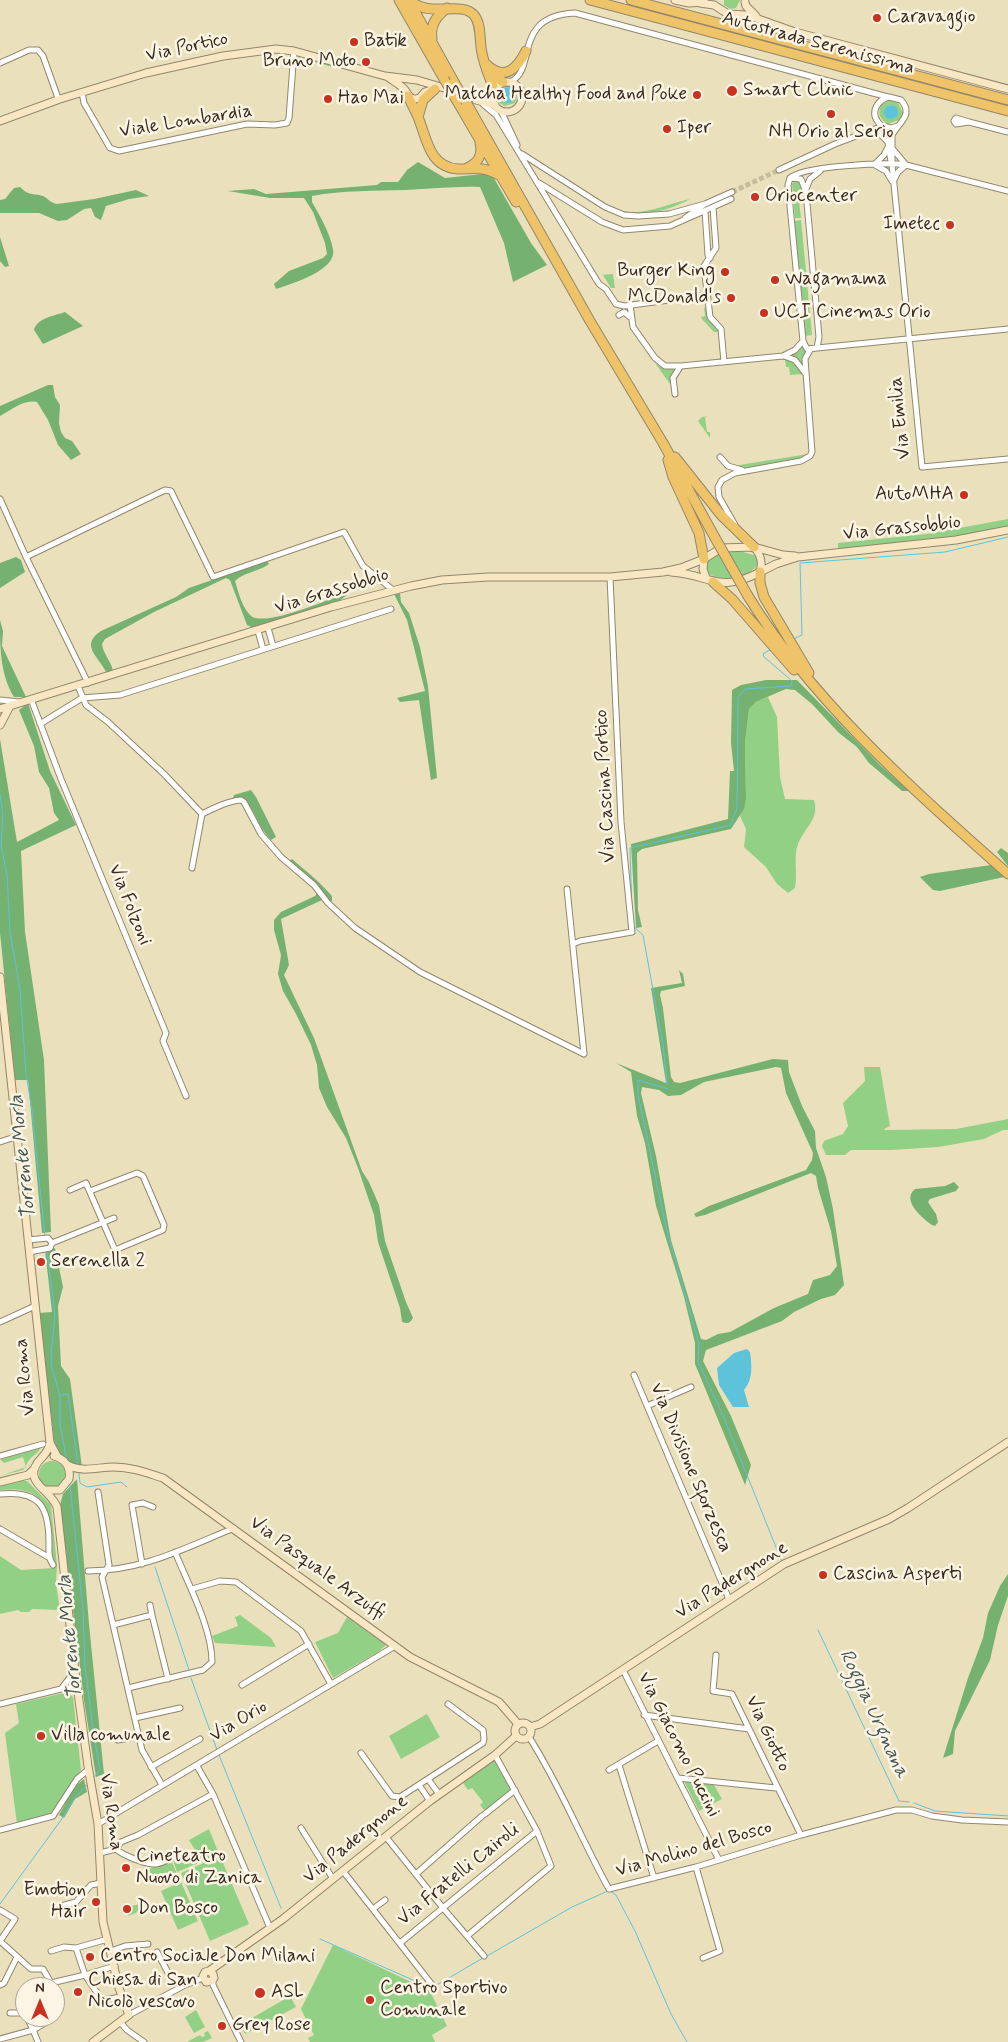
<!DOCTYPE html>
<meta charset="utf-8">
<style>
body{margin:0}
#map{position:relative;width:1008px;height:2042px;overflow:hidden;background:#eae1bc;font-family:Mynerve,sans-serif}
canvas{display:block}
.north{position:absolute;left:15px;top:1977px;width:50px;height:50px;box-sizing:border-box;background:#fcf5e5;border:1px solid #afa495;border-radius:50%;rotate:0deg;font-size:14px;font-weight:700;line-height:20px;text-align:center;color:#3b2a1e}
.north::after{content:'';display:block;margin:auto;width:18px;height:22px;background:#c8321e;clip-path:polygon(50% 0,100% 100%,50% 72%,0 100%)}
</style>
<div id="map">
<canvas width="1008" height="2042"></canvas>
<div class="north">N</div>
</div>
<script>
const ctx = document.querySelector('canvas').getContext('2d');
ctx.lineJoin = 'round';
function paint(path, color) { ctx.fillStyle = color; ctx.fill(path, 'evenodd'); }
function stroke(path, color, width, dash) { ctx.strokeStyle = color; ctx.lineWidth = width; ctx.lineCap = dash ? 'butt' : 'round'; ctx.setLineDash(dash || []); ctx.stroke(path); }
function drawText(font, color, halo, rows, align = 'center') {
  ctx.font = font + ' Mynerve,sans-serif'; ctx.lineWidth = 5; ctx.setLineDash([]); ctx.textBaseline = 'middle'; ctx.strokeStyle = halo; ctx.fillStyle = color; for (const [text, x, y, turn = 0] of rows) {
    ctx.save(); ctx.translate(x, y); ctx.rotate((+turn || 0) * Math.PI / 180); ctx.textAlign = isNaN(turn) ? turn : align; if (halo) ctx.strokeText(text, 0, 0); ctx.fillText(text, 0, 0); ctx.restore();
  }
}
const green = new Path2D(`
 M724,0H740L736,8L730,9L724,5Z
 M301,56L328,63L332,67L307,60L304,64L296,63L297,58Z
 M507,84L514,86L518,96L515,103L505,106C497,103 494,96 498,89ZM508,87L512,89L515,93L502,102L499,98L503,88Z
 M891,100L898,103L903,113L899,120L888,124C880,120 877,113 881,105ZM889,105H893L896,117L889,119L885,108Z
 M795,180L800,182L802,191L798,192L801,218H795L792,184Z
 M690,199C671,210 640,219 619,210C643,217 666,204 690,199Z
 M801,220L807,281L800,282L794,221Z
 M613,274L615,288H611L603,275H599Z
 M807,283L812,335L805,336L800,284Z
 M706,307L709,321L719,329L722,358L721,360L717,359L721,358L718,332H714L701,318V317L705,316L704,308Z
 M801,346L806,351L804,367L789,356Z
 M778,359C804,357 804,380 806,399L802,374L790,375L789,367H786L785,360Z
 M655,363L662,368L676,369L671,378L670,384Z
 M708,416L705,417L707,432H710V438L698,421L702,417Z
 M808,454L800,458L745,468H737L733,466Z
 M1008,519V528L970,537L838,550V543L927,534Z
 M736,550L757,556L758,565C747,579 721,582 707,573L706,561L714,554Z
 M768,697L777,717L780,777L785,799L814,800C820,819 804,828 798,844C793,857 798,873 795,888L788,893L777,884L766,867L744,847L746,829L740,816L746,799L745,743L749,709L756,702Z
 M864,1067H880L890,1126L884,1129L886,1130L956,1129L1008,1119V1130H1003L984,1139L938,1147L891,1150H851L845,1155H826L822,1146L824,1141L843,1134L848,1126L843,1103L865,1081Z
 M41,1446C39,1453 35,1454 30,1459C27,1462 26,1466 23,1470L0,1476L26,1467L23,1457L4,1463L0,1459Z
 M39 1474a13 13 0 1 1 26 0a13 13 0 1 1-26 0Z
 M19,1480L27,1481L51,1505L57,1565L56,1584L60,1610L32,1609L29,1612H21L18,1610L0,1614V1556L21,1570L54,1568C54,1562 52,1558 52,1553C48,1514 52,1485 0,1490V1484Z
 M240,1615L271,1638L276,1647L215,1643L212,1636L238,1626L235,1617Z
 M347,1617L386,1645L378,1652L333,1678L315,1642L338,1633Z
 M68,1692L73,1697L81,1770L52,1814L17,1824L5,1733L19,1723L16,1704Z
 M427,1714L440,1737L401,1759L389,1736Z
 M494,1758L512,1790L485,1811L480,1805L483,1802L472,1788L468,1790L461,1780Z
 M686,1781L714,1785L722,1799L699,1811L685,1783Z
 M209,1829L219,1854L177,1872L173,1860L195,1850L189,1840Z
 M220,1856L249,1924L210,1941L181,1873Z
 M171,1860L177,1874L154,1883L149,1869Z
 M181,1882L198,1921L178,1930L161,1891Z
 M141,1904L143,1910L128,1916L126,1907Z
 M333,1945L430,1991L447,2026L432,2035L435,2042H310L308,2038L314,2035L301,2009Z
 M290,1996L296,2007L245,2034L240,2025Z
 M196,2010L205,2027L194,2033L185,2017Z
 M208,2031L212,2038L203,2042H187L200,2035L202,2037L205,2036L204,2033Z`);
const forest = new Path2D(`
 M418,162L445,178L491,173L531,243L547,265L513,282L504,243L480,187C455,186 431,189 406,190C375,191 343,190 312,196V202C320,216 330,233 333,249C338,270 291,284 276,289L274,284L289,271L323,258L327,254L325,243L313,212L304,198H270L228,191L254,189L266,194L377,185L381,182H398L407,170Z
 M20,187C29,196 32,193 43,196C48,198 50,203 57,204L94,199L136,190L149,196L129,199L106,206L101,220L95,217L91,208L84,209L67,220L58,221L39,213H0V200L5,199L14,188Z
 M0,237L9,266L5,267L0,261Z
 M65,312L83,326L43,344L34,330C37,318 54,316 65,312Z
 M48,385H53L55,397L60,405L59,423L61,432L65,438L72,441L81,454L71,460L58,445L48,420L37,402C23,399 12,410 0,416V406Z
 M16,557L21,560L25,572L0,588V563Z
 M267,561L269,564C258,572 244,572 235,581C238,591 242,608 251,616C265,627 329,600 344,593L347,595L338,602L253,628L247,625L230,580L226,578L154,612L105,639L102,644C103,654 112,662 113,672L107,674C101,658 78,646 101,631L176,597L189,588Z
 M393,592L398,594L400,593L401,602L409,613L420,647L428,686L437,778L431,780L419,700L400,702L397,698L425,691L407,620Z
 M0,620L3,631L2,646L26,697H14C0,674 0,647 0,620Z
 M766,680H797L880,765L909,791H902L869,763L857,747L839,733L812,704L795,690L786,689L774,694L756,702L749,709L745,743L746,799L744,809L731,829L642,849L637,853L638,910L642,927L636,928L631,844L728,819L730,771H734L731,743L732,690L741,685Z
 M28,703L50,771L76,825L21,851L25,932L44,1060L51,1232L42,1233L28,1080H15L0,933V739L17,842L59,820L54,813L49,788L39,772L34,746L19,710Z
 M251,790L256,797L276,837L271,840C258,827 256,811 244,799H233L234,795Z
 M1001,848L1008,853V866L997,852Z
 M292,859C306,871 320,882 332,896V901L322,900L281,919L289,965L284,975L314,1038L362,1171L369,1182L379,1205L385,1241L406,1302L413,1318C410,1323 408,1324 402,1322L400,1308L378,1242L374,1215L358,1168L346,1138L327,1107L319,1088L317,1065L311,1045L296,1014L283,991L278,974L281,955L274,930V920L281,912L315,896L320,889L289,861Z
 M991,865L1004,877L940,891L933,890L920,877L929,874Z
 M679,970L683,974L685,986L661,991L660,995L663,1008L671,1077L674,1082L680,1083L773,1059L788,1060L789,1072L802,1106L815,1131L816,1148L826,1177L833,1209L844,1285L835,1295L821,1299L794,1312L782,1321L706,1350L703,1361L731,1416L751,1465L745,1485L695,1364V1343L684,1297L656,1206L645,1143L637,1116L631,1072L616,1063L666,1083L651,988L682,983ZM776,1067L781,1068L786,1093L813,1153L812,1160L806,1170L709,1206L694,1214L696,1217L705,1215L811,1173L816,1176L818,1188L831,1231L837,1266L830,1275L813,1280L808,1294L774,1308L730,1332L718,1334L706,1340L701,1339L671,1240L656,1156L641,1093L642,1087L659,1090L668,1096L681,1095L704,1082Z
 M954,1182L959,1187L956,1191L930,1199L928,1202L936,1214L938,1222L935,1226L932,1225C922,1218 901,1200 915,1189L945,1186Z
 M55,1248L63,1287L58,1306L61,1366L70,1379L82,1467L74,1468L61,1457L55,1448L39,1313L52,1312L45,1250Z
 M77,1479L89,1624L104,1774L96,1777L84,1700L60,1505L63,1494Z
 M1008,1574V1596L998,1625L990,1660L955,1731L953,1754L943,1758L968,1678L983,1638L988,1613L1000,1586Z
 M84,1779L87,1792L75,1799L64,1818L59,1815C67,1802 71,1788 84,1779Z`);
const water = new Path2D(`
 M499 95a8 8 0 1 1 16 0a8 8 0 1 1-16 0Z
 M884 112a7 7 0 1 1 14 0a7 7 0 1 1-14 0Z
 M747,1349L750,1352C752,1365 753,1380 744,1390L749,1407H733L719,1385L717,1368L734,1353Z`);
const stream = new Path2D(`
 M794,639L802,635L800,563L945,552L1008,537
 M0,794L3,815L1,845L7,875L10,932L20,990L26,1073L32,1111L45,1237
 M632,912L630,848L731,825L737,808L738,697L745,689L791,686L792,681L763,656L764,653L770,650
 M633,926L643,935L663,1045L667,1084
 M668,1089L638,1080V1095L666,1227L699,1344L698,1361L724,1418L782,1562
 M47,1251L55,1314L51,1355L52,1368L60,1396V1424L66,1457
 M61,1395L68,1394L78,1466
 M79,1474L80,1483L87,1487L121,1482L127,1487
 M70,1485L83,1610L85,1666L93,1730L100,1770L94,1777
 M155,1567L189,1670
 M818,1630L899,1801L909,1802
 M191,1678L217,1750
 M219,1755L281,1908
 M914,1803L935,1811L1008,1816
 M610,1891L616,1895L635,1931L671,2014L687,2042
 M0,1904L61,1820L75,1798L88,1784
 M320,1939L431,1988
 M487,1956L572,1907L608,1891
 M435,1986L483,1958`);
const streetTunnel = new Path2D(`
 M732,192L779,170`);
const street = new Path2D(`
 M0,63L29,50H38L43,56L58,98L60,99
 M510,82C538,70 511,16 575,13L888,97
 M82,92L84,103L110,148L119,151L247,124L275,125L287,123L289,118L294,51
 M483,104L496,115L599,284L606,289L616,304L624,306L707,295
 M501,111L517,145
 M956,118L969,122L956,124L954,121Z
 M969,122L1008,132
 M871,132L880,134L887,141
 M892,148L906,165
 M522,154L605,207L624,215L638,216L669,214L705,204
 M875,164L884,155L888,147
 M892,164C888,153 889,141 886,131C884,127 881,126 878,122C870,111 878,100 889,97L901,100C914,115 899,122 892,135V164L922,467L1008,459
 M875,165L886,171L892,181
 M779,170L835,144L883,126L891,128L898,126
 M790,178L788,185L803,341L807,349L1008,329
 M790,178C802,166 887,162 906,165L1008,191
 M790,178L801,179L806,192L819,337L817,348
 M894,180L898,172L906,165
 M539,183L602,222L623,230L670,226L731,199
 M806,189L810,179L820,171
 M713,207L716,248L704,266L710,317L721,329L724,362
 M705,211L708,255L710,258
 M685,218L705,204L732,192
 M630,304L633,327L655,358L665,366H681L783,356L795,350L803,341
 M619,315L624,312L630,317
 M784,356L795,360L806,374
 M675,394L673,378L680,367
 M720,457L728,466L742,470
 M0,499L26,557L88,683
 M735,525L719,497L718,487L722,480L735,473L801,461L810,456L812,452L805,359L810,350
 M26,557L165,490L171,491L213,577L344,532L363,566L393,590
 M268,628L273,646
 M258,631L263,649
 M78,686L86,705L108,722L164,774L202,814C214,808 228,801 241,800L244,802L261,834L281,857L314,885L328,903L355,928L420,972L584,1054L567,889
 M31,699L61,779L166,1033L163,1041L186,1096
 M0,700L19,702
 M40,724L82,698L120,695L391,609
 M192,868L202,814
 M573,944L580,941L632,932L621,822L610,577
 M0,1142L18,1136
 M70,1190L86,1183L115,1250L163,1230L164,1225L143,1176L137,1173L90,1191
 M28,1240L48,1238L52,1243L50,1248L29,1252
 M52,1243L114,1218
 M0,1322L35,1306
 M634,1375L728,1597V1601
 M647,1406L691,1387
 M0,1456L43,1444
 M98,1492L109,1565L102,1577L142,1750L162,1785
 M0,1494C39,1490 49,1506 49,1543C49,1552 48,1557 53,1565
 M0,1529L48,1557
 M142,1564L132,1505L143,1503L153,1507
 M88,1571C142,1571 185,1548 234,1528
 M192,1589L220,1581L236,1582L301,1631L331,1684
 M150,1605L152,1615
 M113,1625L152,1615L168,1679
 M716,1655L713,1691L732,1694L801,1835
 M623,1670L719,1860
 M242,1685L309,1644
 M128,1688L203,1670L212,1662C212,1628 188,1584 175,1552
 M61,1689L75,1671
 M0,1704L61,1689L77,1687
 M644,1715L749,1729
 M135,1718L180,1708
 M529,1737C560,1785 581,1839 609,1889L696,1867L801,1835L896,1810H912L932,1816L962,1820L1008,1822
 M118,1740L139,1736
 M361,1753L392,1796L400,1797L483,1743L484,1739L483,1730L448,1704
 M619,1765L654,1878
 M197,1766L213,1794L270,1928
 M151,1767L200,1739
 M609,1770L658,1741
 M678,1778L776,1788
 M428,1779L439,1794
 M419,1785L430,1801
 M485,1814L515,1790
 M98,1824L395,1646
 M301,1828L333,1879
 M0,1830L53,1816L77,1779L89,1769
 M386,1837L443,1908L484,1956
 M116,1849C122,1855 147,1865 156,1864C163,1863 172,1858 178,1855
 M100,1853L116,1849L121,1842L138,1835L213,1794
 M696,1867L720,1951L703,1958
 M343,1871L433,1986
 M416,1874L482,1816
 M61,1906L76,1902L91,1885L101,1883
 M373,1909L385,1900
 M0,1910L15,1919L0,1941
 M467,1936L551,1866L537,1831L495,1755
 M108,1939L76,1948L85,1975L115,1966
 M0,1941L31,1969H43L51,1983L85,1975L102,2000L122,1997
 M400,1943L537,1831
 M51,1951L64,1947L76,1948
 M111,1951L125,1946L148,1944
 M157,1952L172,1980
 M213,1979V1985L241,2042
 M0,1985L4,1983L17,1957
 M10,2013H22L25,2015
 M129,2015L185,1985L203,1978
 M120,2022L127,2030L144,2042
 M0,2039L33,2030L27,2017
 M38,2042L33,2030L55,2017`);
const secondary = new Path2D(`
 M675,0L689,3L704,2
 M745,2L746,6L756,16
 M700,3L714,5L728,14L747,15L795,32L1008,89
 M388,77C393,81 401,85 405,90C409,96 410,101 420,98L425,92L434,89
 M492 97a15 15 0 1 1 30 0a15 15 0 1 1-30 0Z
 M476,100L495,105
 M0,121L60,99L146,73L223,56L276,49L294,51L385,76L417,80L475,97L483,98L492,95
 M754,547L783,555L795,556
 M671,572C712,575 718,594 760,572C763,562 761,555 754,547L721,548L704,559L703,569L706,578
 M760,572L776,564L798,557L956,540L1008,530
 M0,709L331,607L411,586L442,580L488,577H610L663,572L681,568L704,559
 M0,725L10,706
 M0,977L50,1443L57,1456
 M50,1443C47,1457 40,1456 35,1467C28,1484 51,1491 57,1507L75,1671L88,1766L98,1824L103,1922L119,1988L129,2015L93,2042
 M68,1465C82,1473 98,1467 114,1467C132,1467 147,1473 163,1478L410,1657L499,1702L518,1724
 M0,1482L28,1475L35,1468
 M46,1490H60L69,1479C71,1467 65,1459 54,1456
 M515 1731a8 8 0 1 1 16 0a8 8 0 1 1-16 0Z
 M530,1727L540,1724L784,1564L889,1519L908,1508L1008,1442
 M209,1971L213,1974L214,1978L211,1981L206,1982L203,1976L205,1972L209,1971L283,1919L430,1801L495,1755L516,1736`);
const highway = new Path2D(`
 M399,0L444,79
 M409,0C431,19 460,0 474,15C482,25 479,41 482,53C484,65 490,78 494,90
 M590,0L1008,111
 M631,0L1008,100
 M409,1L454,82
 M432,39C430,24 436,17 447,8
 M486,64C504,82 517,69 526,51
 M489,73L503,82
 M408,96C411,103 415,110 418,117C427,139 429,167 458,169C475,169 483,166 499,175
 M457,101L516,202
 M466,102L590,321L663,443L714,536
 M418,117L423,100L435,89
 M467,168C478,163 483,156 480,143
 M675,457L721,515L754,547
 M668,460L673,477L699,533L704,559
 M760,572V583L764,597L809,673
 M713,582L732,599L794,670
 M748,596C815,705 914,790 1008,874`);
const highwayBridge = new Path2D(`
 M444,79L457,101
 M454,82L466,102
 M714,536L748,596`);
const markers = [
 [877,18,5,"#c8321e"],
 [354,42,5,"#c8321e"],
 [366,62,5,"#c8321e"],
 [732,91,6,"#c8321e"],
 [697,95,5,"#c8321e"],
 [328,99,5,"#c8321e"],
 [831,114,5,"#c8321e"],
 [667,129,5,"#c8321e"],
 [755,197,5,"#c8321e"],
 [950,225,5,"#c8321e"],
 [725,272,5,"#c8321e"],
 [775,280,5,"#c8321e"],
 [731,298,5,"#c8321e"],
 [764,313,5,"#c8321e"],
 [964,495,5,"#c8321e"],
 [41,1262,5,"#c8321e"],
 [823,1575,5,"#c8321e"],
 [41,1736,5,"#c8321e"],
 [126,1868,5,"#c8321e"],
 [96,1902,5,"#c8321e"],
 [127,1909,5,"#c8321e"],
 [90,1957,5,"#c8321e"],
 [78,1992,5,"#c8321e"],
 [260,1993,6,"#c8321e"],
 [370,2000,5,"#c8321e"],
 [222,2026,5,"#c8321e"]
];
const poiNames = [
 ["Caravaggio",887,18],
 ["Batik",364,42],
 ["Bruno Moto",356,62,"right"],
 ["Smart Clinic",743,91],
 ["Matcha Healthy Food and Poke",687,95,"right"],
 ["Hao Mai",338,99],
 ["Iper",677,129],
 ["NH Orio al Serio",831,133,"center"],
 ["Oriocenter",765,197],
 ["Imetec",940,225,"right"],
 ["Burger King",715,272,"right"],
 ["Wagamama",785,280],
 ["McDonald's",721,298,"right"],
 ["UCI Cinemas Orio",774,313],
 ["AutoMHA",954,495,"right"],
 ["Serenella 2",51,1262],
 ["Cascina Asperti",833,1575],
 ["Villa comunale",51,1736],
 ["Cineteatro",136,1857],
 ["Nuovo di Zanica",136,1879],
 ["Emotion",86,1891,"right"],
 ["Hair",86,1913,"right"],
 ["Don Bosco",137,1909],
 ["Centro Sociale Don Milani",100,1957],
 ["Chiesa di San",88,1981],
 ["Nicolò vescovo",88,2003],
 ["Centro Sportivo",380,1989],
 ["Comunale",380,2011],
 ["ASL",271,1993],
 ["Grey Rose",232,2026]
];
const streetNames = [
 ["Autostrada Serenissima",818,44,15],
 ["Via Portico",187,48,-12],
 ["Viale Lombardia",186,122,-9],
 ["Via Emilia",901,418,-96],
 ["Via Grassobbio",902,529,-6],
 ["Via Grassobbio",332,592,-17],
 ["Via Cascina Portico",606,786,-93],
 ["Via Folzoni",129,905,68],
 ["Via Roma",26,1377,-96],
 ["Via Divisione Sforzesca",690,1468,67],
 ["Via Pasquale Arzuffi",317,1569,36],
 ["Via Padergnone",732,1581,-32],
 ["Via Orio",239,1722,-31],
 ["Via Giotto",767,1734,65],
 ["Via Giacomo Puccini",678,1745,63],
 ["Via Roma",110,1812,82],
 ["Via Padergnone",356,1840,-39],
 ["Via Molino del Bosco",694,1850,-16],
 ["Via Fratelli Cairoli",459,1875,-39]
];
const waterNames = [
 ["Torrente Morla",24,1157,-96],
 ["Torrente Morla",71,1637,-95],
 ["Roggia Urgnana",873,1714,65]
];
paint(green, '#92d085');
paint(forest, '#75b272');
paint(water, '#5dc3da');
stroke(stream, '#5dc3da', 1);
stroke(streetTunnel, '#c7bc9c', 5, [5, 2.5]);
stroke(street, '#92866d', 7);
stroke(secondary, '#92866d', 9);
stroke(highway, '#92866d', 11);
stroke(street, '#fff', 5);
stroke(secondary, '#f9e7c3', 7);
stroke(highway, '#efc469', 9);
stroke(highwayBridge, '#92866d', 11, []);
stroke(highwayBridge, '#efc469', 9);
for (const [x, y, r, color] of markers) { const dot = new Path2D(); dot.arc(x, y, r, 0, 2 * Math.PI); ctx.fillStyle = color; ctx.fill(dot); stroke(dot, '#fcf5e5', 2); }
drawText('19px', '#3b2a1e', '#fcf5e5', poiNames, 'left');
drawText('19px', '#3b2a1e', '#fcf5e5', streetNames);
drawText('italic 20px', '#455856', '#fcf5e5', waterNames);
</script>
